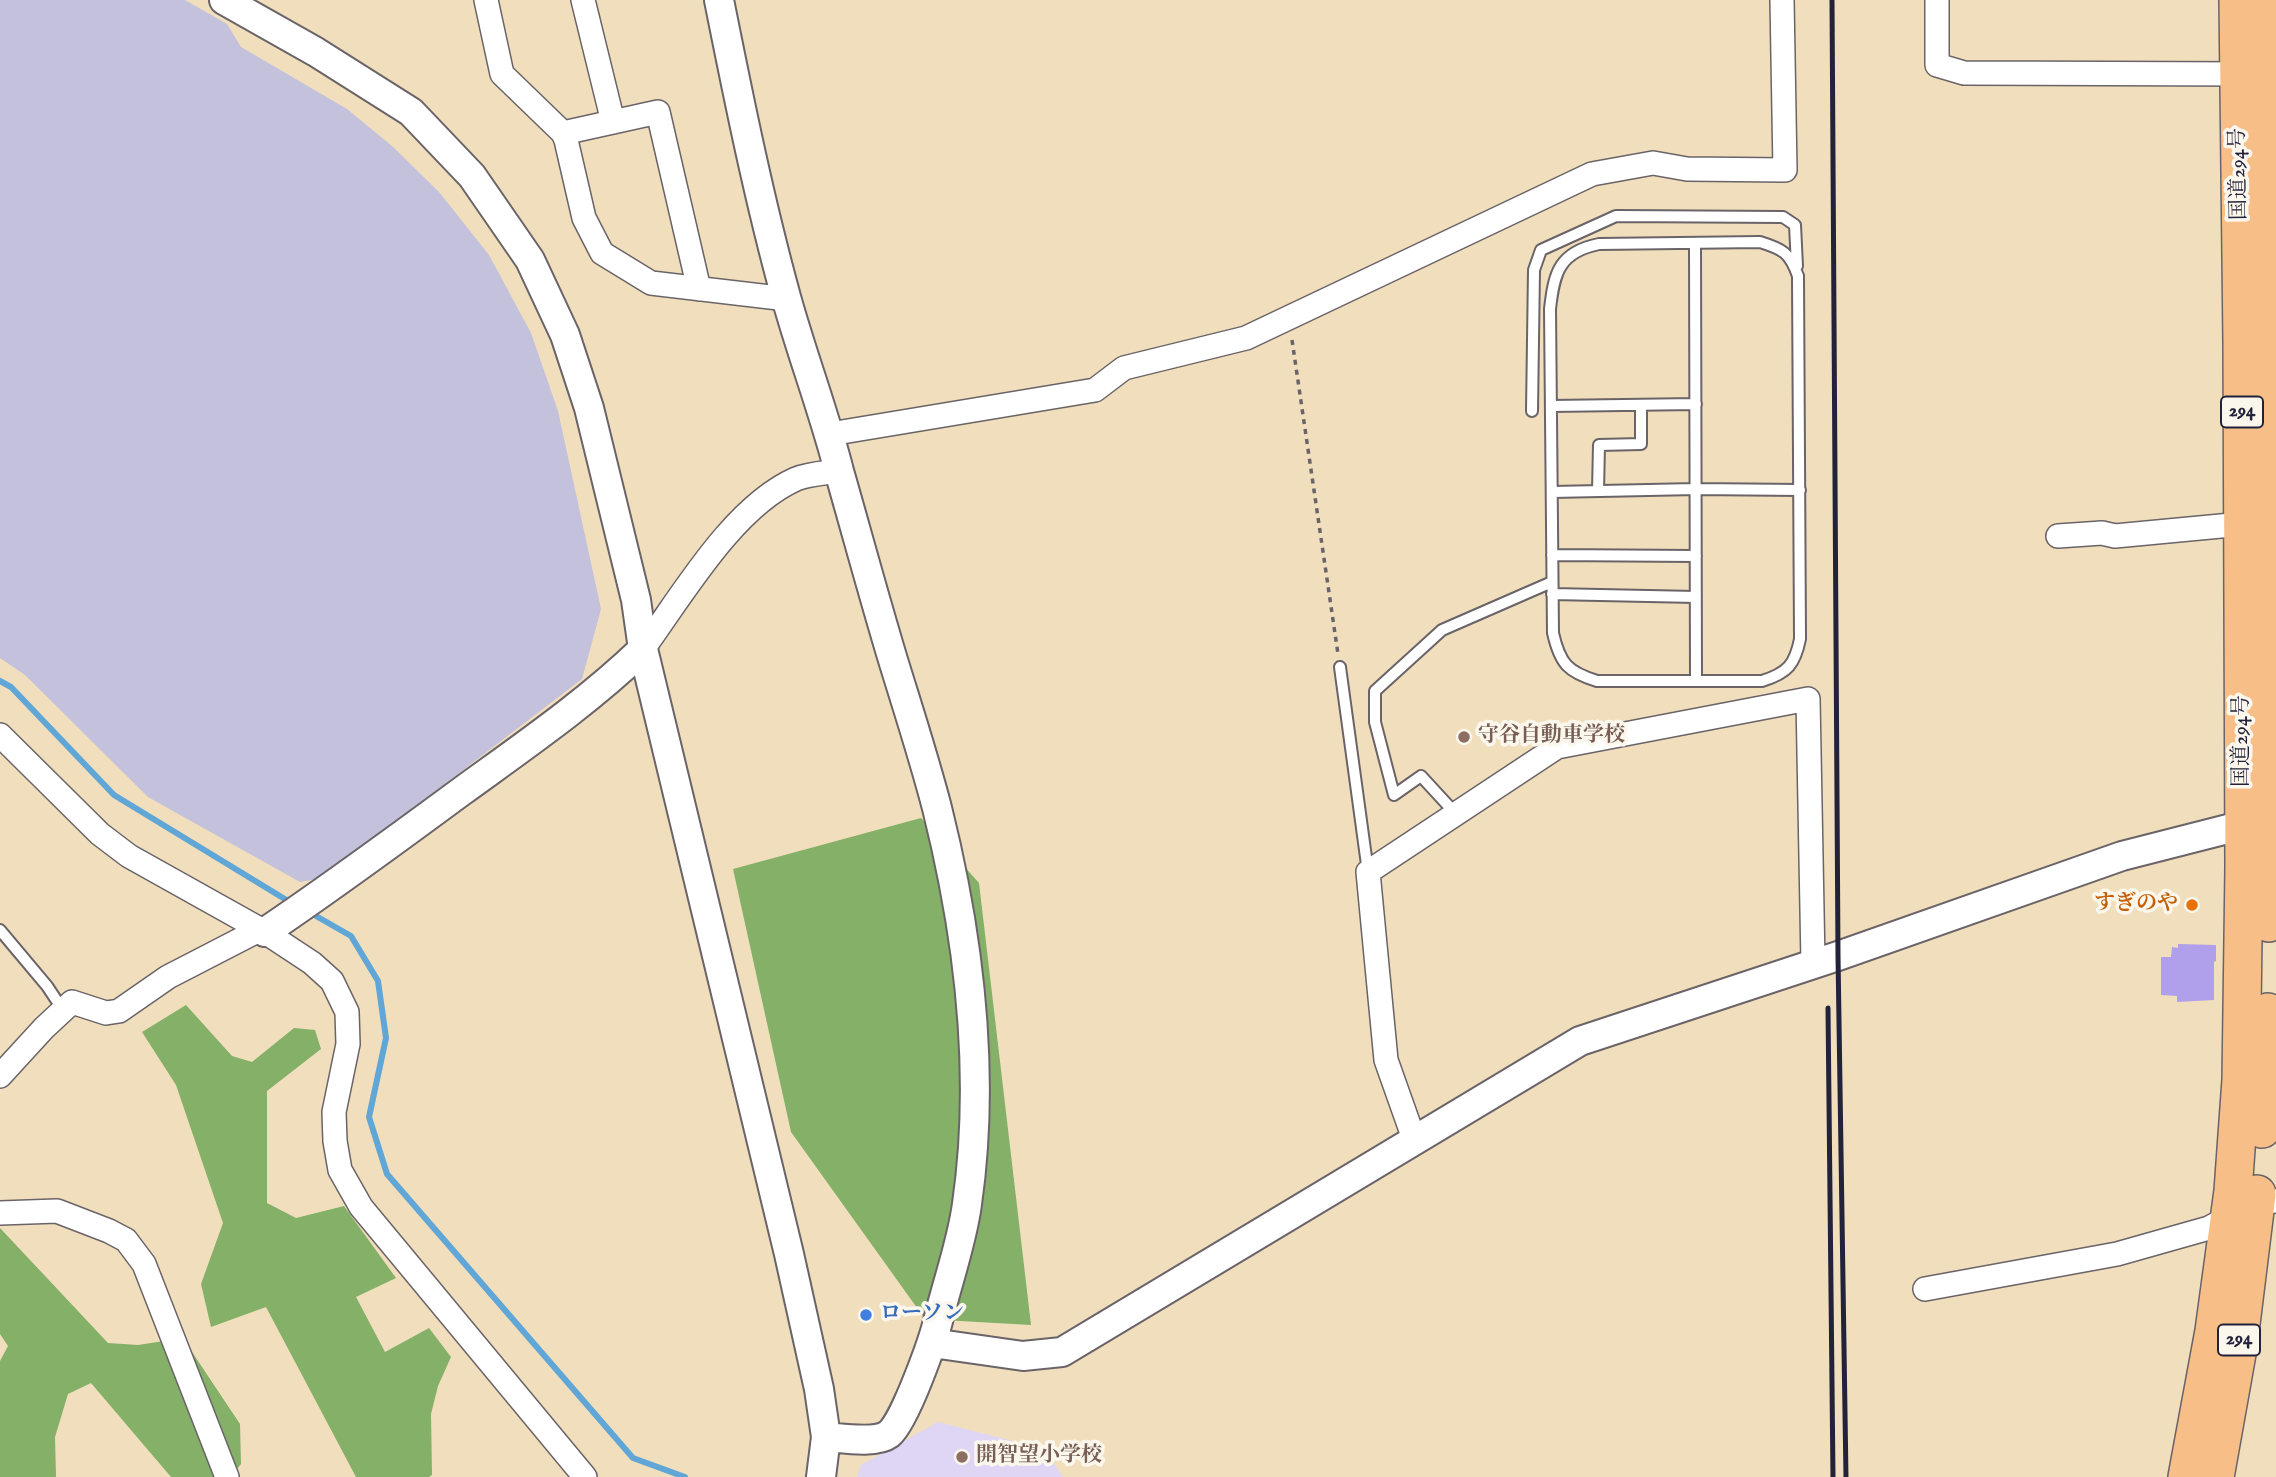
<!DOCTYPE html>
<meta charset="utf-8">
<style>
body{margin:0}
canvas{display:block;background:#f0debc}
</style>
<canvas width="2276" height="1477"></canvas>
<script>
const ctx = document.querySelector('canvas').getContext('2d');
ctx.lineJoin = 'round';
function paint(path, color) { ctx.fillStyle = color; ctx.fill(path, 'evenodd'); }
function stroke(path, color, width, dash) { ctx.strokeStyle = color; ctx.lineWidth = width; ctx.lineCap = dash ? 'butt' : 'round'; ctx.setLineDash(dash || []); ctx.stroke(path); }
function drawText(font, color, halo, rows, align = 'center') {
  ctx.font = font + ' "IM FELL English","Noto Serif JP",serif'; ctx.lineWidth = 7; ctx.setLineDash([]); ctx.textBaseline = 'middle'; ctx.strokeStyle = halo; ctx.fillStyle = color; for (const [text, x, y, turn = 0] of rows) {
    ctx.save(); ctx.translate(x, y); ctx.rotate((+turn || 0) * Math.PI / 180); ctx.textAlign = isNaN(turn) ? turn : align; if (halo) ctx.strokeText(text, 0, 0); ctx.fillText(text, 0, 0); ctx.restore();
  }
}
const built = new Path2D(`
 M938,1422L1044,1449L1063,1477H857L861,1465Z`);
const industrial = new Path2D(`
 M0,0H185L227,24L241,47L347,109L392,146L439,192L489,255L531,333L558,411L601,609L582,679L322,878L300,882L148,797L25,675L0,658Z`);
const forest = new Path2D(`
 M921,818L979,883L1031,1325L925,1319L791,1132L733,869Z
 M186,1005L232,1056L252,1062L294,1028L315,1030L321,1049L267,1091V1203L296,1218L344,1206L396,1278L356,1297L385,1352L429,1328L451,1357L438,1386L431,1414L432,1475L429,1477H356L266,1307L211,1327L201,1284L223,1223L176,1085L142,1032Z
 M0,1228L108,1343L138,1345L164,1341L190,1349L240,1424L241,1464L231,1477H171L91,1383L68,1394L55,1437L56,1477H0V1361L8,1346L0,1334Z`);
const stream = new Path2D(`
 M0,681L11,687L114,795L293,904
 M309,912L351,936L378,981L386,1038L369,1117L387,1174L633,1458L685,1477`);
const building = new Path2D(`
 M2178,944L2216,945V961L2214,962V1000L2177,1002V996L2161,995V957H2171L2172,947L2178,948Z`);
const path = new Path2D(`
 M1292,340L1338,654`);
const service = new Path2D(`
 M1760,242C1783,249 1790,253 1798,276L1800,639C1795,664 1788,673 1762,681H1597C1568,672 1560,664 1553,633L1550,309C1554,273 1559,252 1599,244Z
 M1695,243L1696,681
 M1551,406L1696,404
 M1532,411L1534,270L1541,250L1616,216L1783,217L1795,225L1797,266
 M1598,491L1599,445L1641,444V405
 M1552,492L1696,489L1800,490
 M1552,555L1696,556
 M1552,594L1696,597
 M1340,667L1368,872
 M1456,814L1421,776L1394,795L1375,722V691L1442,630L1552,582
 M0,930L47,986L63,1010`);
const minor = new Path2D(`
 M486,0L502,74L563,133L566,140L584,218L602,253L651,283L787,299
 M583,0L613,122
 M1937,0V65L1964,73L2249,74
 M563,133L658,112L699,289
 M830,434L1095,390L1124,368L1246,338L1592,174L1653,163L1687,169L1785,170L1782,0
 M2058,536L2102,533L2115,536L2242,524
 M643,649C683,594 733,507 796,479C808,474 825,473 839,471
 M0,735L100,834L129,856L265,932L312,963L332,981L347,1012L348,1044L334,1112L335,1141L340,1170L361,1207L585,1477
 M0,1076L44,1028L72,1002L106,1013L119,1011L168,977L261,929
 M1414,1139L1386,1060L1368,872L1557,747L1808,699L1813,963
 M0,1213L57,1211L109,1231L126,1240L144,1264L227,1477
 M1925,1289L2117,1254L2209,1228L2256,1203L2276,1201`);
const tertiary = new Path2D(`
 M224,0L316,52L411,112L472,176L530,260L565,335L589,408L636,600L643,649L789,1254L819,1389L826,1437L821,1477
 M719,0C739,100 759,199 786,297C802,355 824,412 839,471C857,534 874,597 893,660C908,709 924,758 937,808C969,936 986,1072 967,1204C962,1242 948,1280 939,1317C934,1339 905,1421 889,1434C876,1444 841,1438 826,1437
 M265,932C332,887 397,839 462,791C524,746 588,702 643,649
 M932,1343L1023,1356L1062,1352L1580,1041L1838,956L2122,856L2263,820`);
const trunk = new Path2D(`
 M2265,0L2270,601L2269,923
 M2262,1129L2267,1076L2268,1012
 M2187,1477L2214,1331L2233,1191L2241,1080L2244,867L2242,343L2238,0
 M2215,1477L2238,1348L2257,1194`);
const rail = new Path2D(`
 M1832,0L1838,956L1846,1477
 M1828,1008L1833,1477`);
const markers = [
 [1464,737,7,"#8d6e63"],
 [2192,905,7,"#e8710a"],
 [866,1315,7,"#3f7fe0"],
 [962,1457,7,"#8d6e63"]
];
const shields = [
 [2242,412,42],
 [2239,1340,42]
];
const shieldNames = [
 ["294",2242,412],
 ["294",2239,1340]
];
const streetNames = [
 ["国道294号",2240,174,-91],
 ["国道294号",2243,741,-90]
];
const educationNames = [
 ["守谷自動車学校",1478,737],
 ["開智望小学校",976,1457]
];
const foodNames = [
 ["すぎのや",2178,905]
];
const shopNames = [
 ["ローソン",880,1315]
];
paint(built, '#dfd5f5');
paint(industrial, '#c3c1db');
paint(forest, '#84b068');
stroke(stream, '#60a6d6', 6);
paint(building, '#b09fea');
stroke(service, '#6a6468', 14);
stroke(minor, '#6a6468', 26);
stroke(tertiary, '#6a6468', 32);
stroke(trunk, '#6a6468', 40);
stroke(path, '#6a6468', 3.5, [5, 5]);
stroke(service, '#fff', 10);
stroke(minor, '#fff', 23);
stroke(tertiary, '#fff', 28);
stroke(trunk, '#f7be88', 37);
stroke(rail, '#22223b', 5);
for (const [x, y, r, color] of markers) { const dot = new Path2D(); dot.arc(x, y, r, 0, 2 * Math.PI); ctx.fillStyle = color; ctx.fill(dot); stroke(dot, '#fbf7ec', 2.5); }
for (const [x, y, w] of shields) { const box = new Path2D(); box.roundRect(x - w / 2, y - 15.5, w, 31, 5); ctx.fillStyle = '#fbf7ec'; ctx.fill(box); stroke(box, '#22223b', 2); }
drawText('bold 19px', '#22223b', null, shieldNames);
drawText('21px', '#22223b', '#fbf7ec', streetNames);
drawText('bold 21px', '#785e54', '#fbf7ec', educationNames, 'left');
drawText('bold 21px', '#c56008', '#fbf7ec', foodNames, 'right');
drawText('bold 21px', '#366cbe', '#fbf7ec', shopNames, 'left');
</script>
